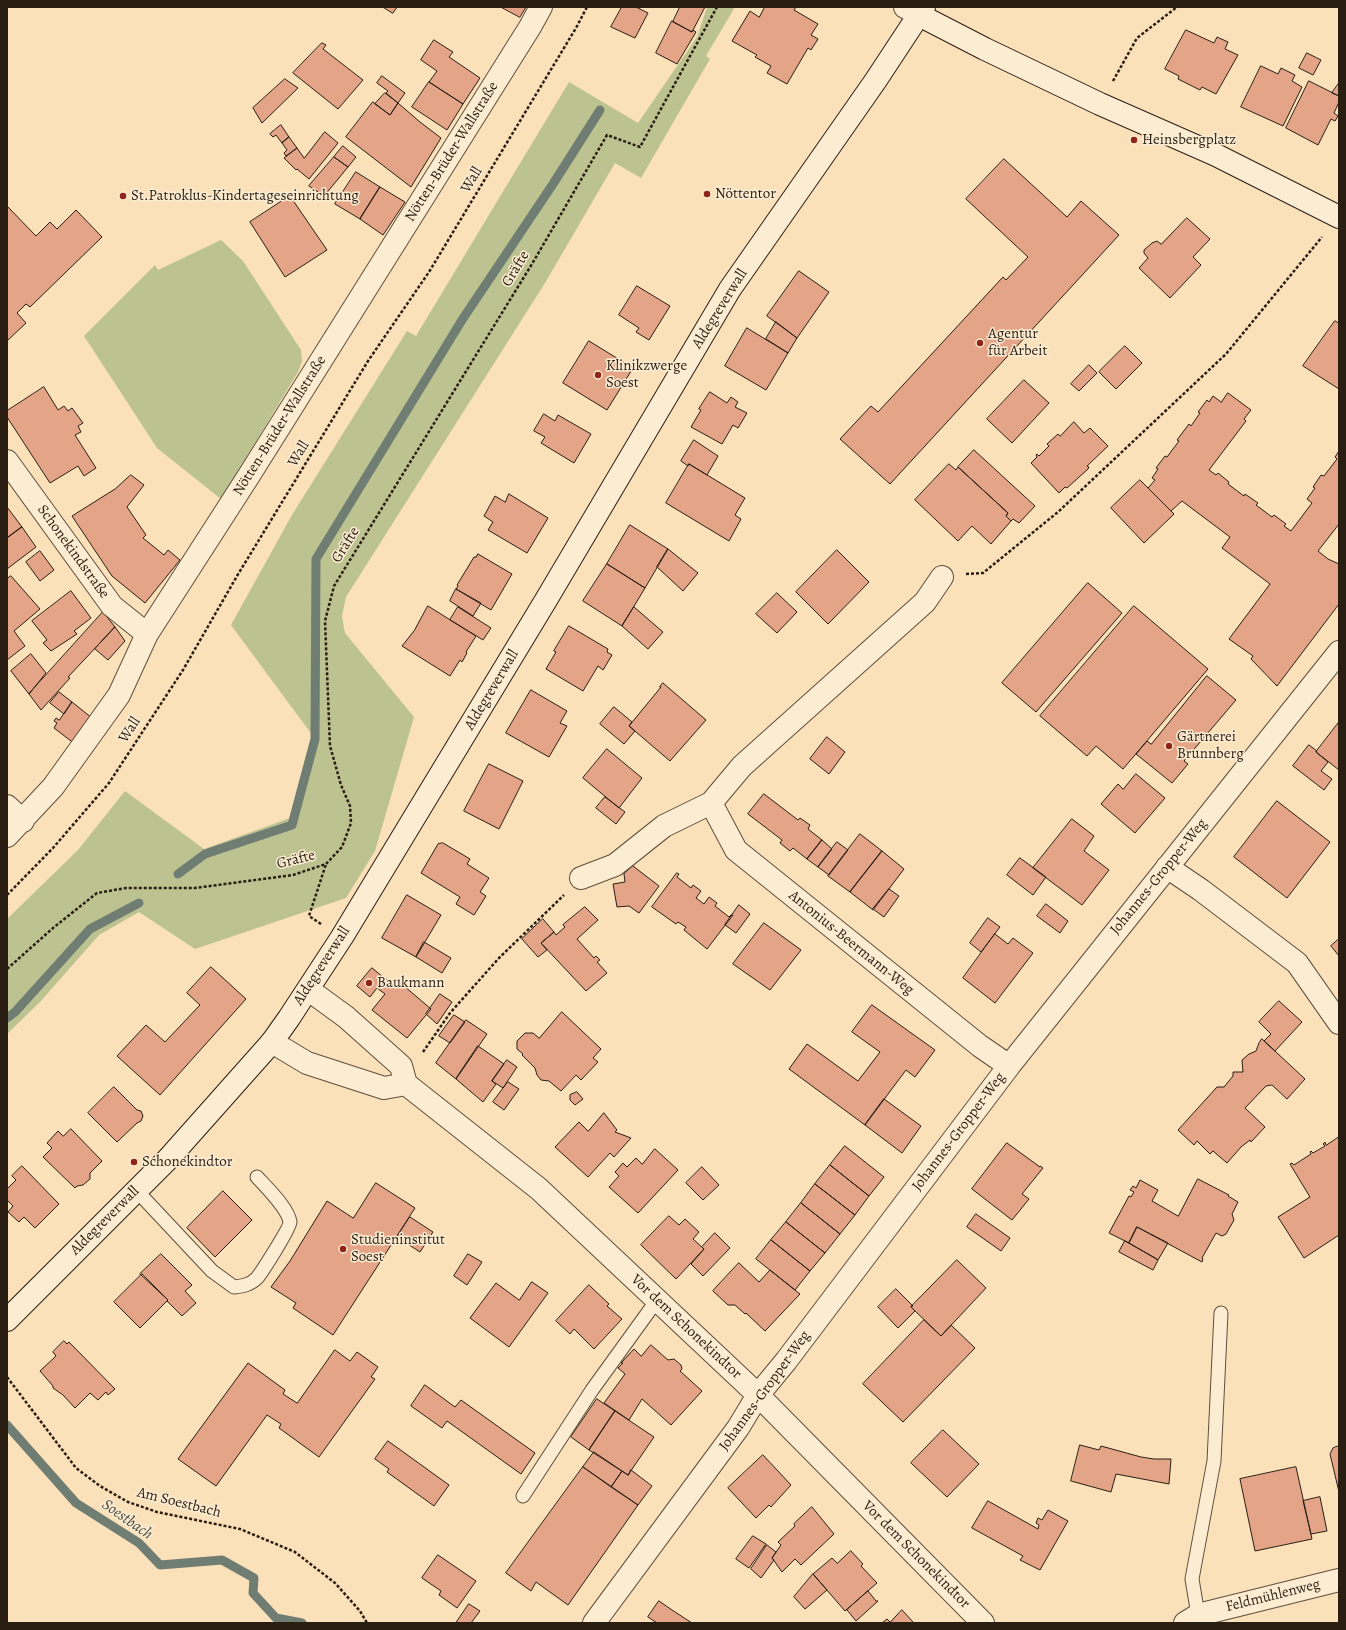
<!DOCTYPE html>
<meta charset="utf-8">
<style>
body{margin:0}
#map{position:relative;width:1346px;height:1630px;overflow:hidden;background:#fae1ba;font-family:Alegreya,serif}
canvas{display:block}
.frame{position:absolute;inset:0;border:8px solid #2a1e13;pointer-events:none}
</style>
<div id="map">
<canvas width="1346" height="1630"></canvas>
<div class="frame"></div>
</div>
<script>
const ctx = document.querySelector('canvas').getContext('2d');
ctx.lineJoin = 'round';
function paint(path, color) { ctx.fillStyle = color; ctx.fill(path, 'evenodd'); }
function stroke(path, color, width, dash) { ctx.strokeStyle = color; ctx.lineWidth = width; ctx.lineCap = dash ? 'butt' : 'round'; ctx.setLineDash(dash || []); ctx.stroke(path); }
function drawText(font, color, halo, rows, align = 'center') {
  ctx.font = font + ' Alegreya,serif'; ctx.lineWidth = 3; ctx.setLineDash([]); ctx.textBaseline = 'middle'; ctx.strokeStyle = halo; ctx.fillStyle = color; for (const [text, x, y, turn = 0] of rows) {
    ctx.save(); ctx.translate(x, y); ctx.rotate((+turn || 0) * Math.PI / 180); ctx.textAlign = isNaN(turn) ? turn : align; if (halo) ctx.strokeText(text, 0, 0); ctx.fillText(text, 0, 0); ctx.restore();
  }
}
const green = new Path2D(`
 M707,7H735L706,56L710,59L641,178L615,163L545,283L346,597L342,616L345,633L414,717L375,851L346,898L195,949L139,912L99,935L40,1002L7,1034V919L78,850L125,791L204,849L290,818L313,736L231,625L292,515L407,331L416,336L569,82L638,123L697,37Z
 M221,240L243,261L301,350L302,361L298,372L221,499L157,448L84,336L155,265L158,270Z`);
const stream = new Path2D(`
 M178,874L205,854L292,825L315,739L316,559L462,320L553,184L600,110
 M7,1018L15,1012L90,929L139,903
 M7,1425L76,1503L139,1543L160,1565L222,1560L254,1578L253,1593L276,1618L302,1623`);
const building = new Path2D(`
 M383,7H397L393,13Z
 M501,7H526L520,17Z
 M622,7H636L648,13L635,38L611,27Z
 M680,7H705L692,32L673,22Z
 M765,7H796L794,10L818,24L811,35L818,39L811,50L808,48L787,84L767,73L771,66L755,57L757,55L732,41L750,11L759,17Z
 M672,21L692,32L693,30L696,32L677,64L656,53Z
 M1186,30L1214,43L1217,37L1228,42L1225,49L1238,55L1216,94L1202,87L1200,90L1178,79L1179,76L1165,69Z
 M434,40L453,52L449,57L480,78L463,104L429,82L437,71L421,60Z
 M322,43L326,45L323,49L363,80L338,109L293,73Z
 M1307,53L1321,60L1313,75L1299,68Z
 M1261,66L1278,74L1281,68L1295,75L1292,81L1302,87L1283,126L1241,107Z
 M382,76L405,93L398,103L386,93L388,91L377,83Z
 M285,79L298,88L262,123L253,108Z
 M1309,81L1339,96V102L1334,113L1338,116L1335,121L1331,119L1318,145L1286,128Z
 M429,82L463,104L447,130L412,107Z
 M1339,83V96L1332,93Z
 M385,93L398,103L390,115L375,104Z
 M373,102L390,115L398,103L420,122L441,138L411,187L346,137Z
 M281,125L289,137L282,143L276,135L273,137L270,134Z
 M325,132L338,143L309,179L297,169L296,170L284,158L297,148L304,158Z
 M289,137L297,148L286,156L284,153L287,150L282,143Z
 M343,146L356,157L348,167L334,157Z
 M334,157L348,167L324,196L309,186Z
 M1004,159L1067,217L1081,201L1119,235L890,484L840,439L871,406L878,412L1003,277L1006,280L1028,257L966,199Z
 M356,172L380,187L360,219L335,204Z
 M380,187L405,202L383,235L360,219Z
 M290,196L327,250L285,277L250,222Z
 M7,206L36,236L50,222L57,229L76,210L102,237L30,307L26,304L17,313L26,323L7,341Z
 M1187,218L1210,239L1193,257L1201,265L1170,298L1139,268L1148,258L1144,253V250L1152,243L1157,241L1161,244Z
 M799,271L829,292L797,338L767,316Z
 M637,286L670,306L649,340L636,332L639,328L619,315Z
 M1335,321L1339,323V389L1303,366Z
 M776,322L797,338L788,353L766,339Z
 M747,328L788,353L766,390L725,366Z
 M589,341L633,368L607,410L563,383Z
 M1125,346L1142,363L1116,389L1099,372Z
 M1089,365L1097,373L1079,391L1071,384Z
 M1024,380L1049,403L1012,443L987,419Z
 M44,387L58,410L64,406L68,411L72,408L83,423L78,426L81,432L75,435L96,468L84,476L78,466L50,483L7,417V411Z
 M710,392L727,403L731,397L738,402L735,407L747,413L738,428L733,425L722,444L691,427L701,410L699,409Z
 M1228,393L1251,410L1244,419L1246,421L1209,470L1216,475L1218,473L1229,482L1228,484L1244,496L1245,494L1258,503L1256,505L1272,517L1274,515L1286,524L1284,526L1291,531L1312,503L1307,499L1315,488L1313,487L1321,475L1324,476L1337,459L1335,457L1339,451V524L1318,551L1328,559L1339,564V604L1277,686L1251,659L1253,656L1229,639L1270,584L1222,548L1230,537L1182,501L1171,511L1148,488L1155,480L1152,478L1158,469L1156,468L1165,456L1167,457L1179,441L1177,440L1189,424L1191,426L1200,413L1198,412L1207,400L1209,402L1213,396L1221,402Z
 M544,414L555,421L558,415L591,434L574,463L541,443L545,437L534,431Z
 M1074,422L1084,433L1090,428L1108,446L1087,466L1089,467L1088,469L1067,488L1065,487L1059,493L1031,463L1037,457L1036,455L1037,454L1039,456L1049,446L1047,444L1058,434L1060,436Z
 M694,440L718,456L707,475L689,464L688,466L681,461Z
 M974,450L1035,506L1019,523L1013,519L1011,521L1006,516L1008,513L958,467Z
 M689,464L745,498L735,515L741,519L729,541L666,503Z
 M949,464L956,470L958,467L1008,513L1006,516L1011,521L991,544L972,526L958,541L915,500Z
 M131,475L144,485L127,507L146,535L143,538L164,555L168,550L180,560L145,603L112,576L72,516L115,489Z
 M1140,480L1174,514L1144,543L1111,508Z
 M509,494L548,518L527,553L488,530L493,522L484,516L495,496L505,502Z
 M7,507L22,527L7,538Z
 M630,525L668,549L645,588L607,564Z
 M22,527L36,547L7,569V538Z
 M668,549L698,573L683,591L657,567Z
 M837,550L869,582L828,624L796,592Z
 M40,551L54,570L40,581L26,562Z
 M478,554L512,574L491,610L456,589L458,586L457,585L474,557H476Z
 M607,564L645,588L622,626L583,601Z
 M11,576L40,609L14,631L25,646L7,660V579Z
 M1088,583L1122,613L1036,712L1002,683Z
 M456,589L481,603L473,616L450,601Z
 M71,591L91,618L74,631L77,634L51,651L43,643L47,640L32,621Z
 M777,593L797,612L777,633L756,614Z
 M428,606L476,636L466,652L467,653L462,662L460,660L450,676L402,646L414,631Z
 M1134,606L1208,669L1123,769L1096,746L1087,756L1040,716Z
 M458,607L491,628L483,640L450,620Z
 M634,607L663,632L648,649L622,626Z
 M103,612L115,627L68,677L70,678L41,710L29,694Z
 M569,626L608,649L607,652L612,655L603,670L598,666L583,691L546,669L556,652L554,651Z
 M115,627L125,641L108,660L95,649Z
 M31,654L46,673L29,694L11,671Z
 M1207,676L1236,700L1184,761L1188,764L1172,783L1136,754L1147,741L1151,744Z
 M663,683L706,720L670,761L629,726L661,687H660Z
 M531,690L567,711L560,723L567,726L549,757L506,733Z
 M59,692L72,702L64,714L50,703Z
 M72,702L92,718L75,744L54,728L57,723L54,721L56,718L59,720Z
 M614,707L632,722L629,726L635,731L624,744L600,724Z
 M1339,722V770L1316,752Z
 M827,737L845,752L829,774L810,759Z
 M1309,745L1317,751L1316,752L1328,762L1321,771L1332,779L1324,790L1293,766Z
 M607,749L642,778L619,808L583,778Z
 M489,764L523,781L499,829L464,811Z
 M1136,774L1165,798L1135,833L1101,804L1118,784L1123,789Z
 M764,794L798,820L800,818L810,825L808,829L822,840L807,859L793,848L790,851L780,843L782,840L748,814Z
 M605,797L625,812L616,824L596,808Z
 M1277,801L1330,842L1287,898L1234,857Z
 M1072,819L1094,836L1084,851L1109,870L1082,905L1033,868Z
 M860,834L882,851L850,892L828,876Z
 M822,840L832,849L818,867L807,859Z
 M837,842L848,850L829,875L818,867Z
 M443,843L470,859L467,864L489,878L480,892L486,896L474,915L456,904L460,897L421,873L438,844Z
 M882,851L904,869L873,910L850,892Z
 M1020,858L1046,877L1033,895L1007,875Z
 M633,866L659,886L639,913L629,906L617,907L613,884L625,882L624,874Z
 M677,873L679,874L677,877L691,888L693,885L701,891L696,898L704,904L709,897L717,903L715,906L729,917L731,915H733L707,949L684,930L686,927L678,922L676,924L652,907Z
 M889,889L899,896L884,917L873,909Z
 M407,895L441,915L416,957L382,938Z
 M1046,904L1068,921L1060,933L1037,916Z
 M739,905L750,914L736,933L725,925Z
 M585,907L598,920L577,939L594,958L596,956L600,960L597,962L607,973L586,991L541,943L554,932L556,935L565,927L563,925Z
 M988,918L1000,927L981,952L970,943Z
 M543,919L554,932L541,943L547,950L538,957L522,939Z
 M764,923L801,950L770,990L733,964Z
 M995,934L1008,944L1013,938L1033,953L995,1003L963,978Z
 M1339,939V956L1331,946Z
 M424,942L451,958L442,973L416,957Z
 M211,967L246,999L160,1095L117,1056L146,1025L165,1042L200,1005L187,993Z
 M372,968L393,985L397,980L431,1009L407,1038L372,1010L385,994L377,988L370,997L357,986Z
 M440,994L452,1002L437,1024L426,1014Z
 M1279,1001L1302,1022L1275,1051L1264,1041L1271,1034L1259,1022Z
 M872,1005L935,1050L915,1077L906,1070L865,1125L789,1069L807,1044L858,1081L880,1052L852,1032Z
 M562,1012L601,1049L593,1058L598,1062L581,1080L576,1075L561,1091L549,1081L541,1080L537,1075L535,1068L522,1055L523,1054L517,1049V1041L525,1033H533L539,1038Z
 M454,1015L465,1022L450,1043L439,1036Z
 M466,1020L487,1034L456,1079L436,1063Z
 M1262,1039L1305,1079L1287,1099L1272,1085L1266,1086L1245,1108L1265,1127L1251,1142L1250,1140L1241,1147L1227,1163L1213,1151L1210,1154L1197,1141L1194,1145L1178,1130L1217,1087H1224L1233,1076V1072H1243L1242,1060L1249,1054L1256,1051L1259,1043Z
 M478,1046L504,1064L492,1081L496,1084L483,1102L456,1079Z
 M507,1060L517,1067L503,1088L492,1081Z
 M508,1082L519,1089L504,1110L493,1102Z
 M114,1087L137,1110L141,1111L143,1116L141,1121L137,1123L117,1142L88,1113Z
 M577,1092L583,1099L575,1105L570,1100V1095Z
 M884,1099L921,1126L902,1153L865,1125Z
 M604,1113L617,1130L615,1132L631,1138L614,1157L610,1153L588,1177L555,1147L579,1122L588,1131Z
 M71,1129L102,1161L90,1173V1179L83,1185L77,1186L75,1188L43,1157L52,1148L47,1143L58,1131L63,1136Z
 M1339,1137V1235L1304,1258L1278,1217L1310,1197L1290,1164L1292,1163L1294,1165L1311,1154L1310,1152L1311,1151L1313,1153L1325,1146L1323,1144L1325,1142L1326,1145Z
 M1007,1143L1040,1167V1166L1043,1168L1022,1194L1029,1199L1012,1220L972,1189Z
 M845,1146L884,1177L869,1196L830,1165Z
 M655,1149L678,1170L638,1213L609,1187L619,1176L615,1172L623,1163L627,1167L636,1158L642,1164Z
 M830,1165L869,1196L855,1215L815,1184Z
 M22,1166L59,1204L35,1228L24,1217L19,1222L8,1212L13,1206L7,1200V1189L16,1180L12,1176Z
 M702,1167L719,1185L703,1200L686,1183Z
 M1198,1179L1229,1195L1228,1196L1238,1202L1232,1214L1234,1220L1226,1234L1222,1236L1216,1233L1202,1258L1203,1259L1202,1262L1137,1227L1129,1243L1109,1233L1129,1196L1131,1197L1134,1192L1130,1190L1133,1186L1136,1188L1140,1180L1158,1190L1152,1201L1178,1216Z
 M376,1183L415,1208L333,1335L293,1308L296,1303L271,1287L290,1261L327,1201L353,1218Z
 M815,1184L855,1215L840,1234L801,1203Z
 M223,1191L252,1220L215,1257L187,1228Z
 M801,1203L840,1234L825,1253L786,1222Z
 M976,1214L1010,1238L1001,1251L967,1227Z
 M669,1216L679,1225L685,1219L699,1232L693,1239L704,1249L676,1279L641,1245Z
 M410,1217L433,1232L420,1252L397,1237Z
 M786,1222L825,1253L810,1271L771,1240Z
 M1137,1227L1168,1243L1158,1260L1129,1243Z
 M715,1233L730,1248L703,1276L691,1264L704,1249L702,1247Z
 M771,1240L810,1271L795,1290L756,1259Z
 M1125,1241L1157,1259L1158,1260L1153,1270L1119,1252Z
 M161,1254L192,1285L185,1291L196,1303L182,1316L167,1301L168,1300L140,1274Z
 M468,1254L482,1262L467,1285L454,1276Z
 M957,1260L986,1288L941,1336L911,1307Z
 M739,1263L759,1282L770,1270L800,1294L765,1331L746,1313L745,1314L735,1305H728L713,1291Z
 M142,1274L168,1300L140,1328L114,1302Z
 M532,1282L548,1293L509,1347L470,1318L496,1283L519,1300Z
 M589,1285L609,1304L607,1306L622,1319L594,1349L574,1329L570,1334L556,1321Z
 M896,1289L913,1306L911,1307L915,1311L898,1328L878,1307Z
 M924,1320L941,1336L951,1325L975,1348L903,1422L863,1384Z
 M64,1341L67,1344L69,1342L115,1389L108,1395L106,1392L98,1400L90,1393L75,1408L63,1395L53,1388V1386L40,1371L56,1356L53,1352Z
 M651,1345L668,1360L674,1359L681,1365L682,1369L680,1371L702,1391L671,1425L642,1399L629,1420L604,1403L625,1374L618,1368L623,1363H621L634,1349L641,1356Z
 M335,1350L350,1361L357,1352L378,1367L371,1377L375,1379L319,1457L279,1428L281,1424L267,1415L216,1486L178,1459L248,1363L285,1390L283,1394L297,1403Z
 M425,1385L455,1407L461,1400L535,1453L521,1474L447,1421L442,1428L411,1406Z
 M597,1399L615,1411L589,1450L571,1437Z
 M615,1411L654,1437L628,1475L589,1450Z
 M943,1430L979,1464L947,1497L911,1463Z
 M388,1441L449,1485L434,1506L387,1472L389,1469L375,1459Z
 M1080,1445L1099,1450L1101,1446L1141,1457L1154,1459H1171L1169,1484L1116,1474L1111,1492L1071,1481Z
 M1339,1446V1492L1330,1454L1333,1448Z
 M594,1452L622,1471L611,1487L583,1467Z
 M763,1455L791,1485L771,1507L769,1505L756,1518L728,1488Z
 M583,1467L638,1505L568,1605L536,1582L531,1591L506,1573Z
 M1296,1467L1312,1539L1255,1551L1240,1479Z
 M631,1470L652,1486L638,1505L611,1487L622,1471L628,1475Z
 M1320,1497L1327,1531L1311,1534L1303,1501Z
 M988,1501L1038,1529L1039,1525L1036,1523L1038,1518L1042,1520L1048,1510L1068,1521L1040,1570L1020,1560L1023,1556L972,1528Z
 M812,1507L834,1534L801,1565L795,1559L782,1572L772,1558L781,1545L778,1542L795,1526L794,1524Z
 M753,1536L766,1544L749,1568L736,1559Z
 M767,1545L776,1552L772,1558L774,1560L761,1578L751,1569Z
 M851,1551L863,1564L861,1566L877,1583L845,1611L813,1574L832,1558L837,1563Z
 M438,1555L476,1581L457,1608L439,1595L441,1591L422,1578Z
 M813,1574L827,1590L805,1609L794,1597Z
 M868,1591L876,1601H878L856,1621L847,1610Z
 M659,1601L672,1610L692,1623H657L648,1617Z
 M469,1604L480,1611L471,1623H456Z
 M902,1610L914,1623H882L887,1619L890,1622Z`);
const path = new Path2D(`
 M1113,81L1137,38L1177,7
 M966,574L983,573L1058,512L1226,354L1322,237
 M7,895L53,848L109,783L183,670L237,576L368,361L429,272L576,28L587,7
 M321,924L309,916L326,864
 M7,969L53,928L97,893L126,888H195L293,875L326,864L342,847L351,823L350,806L341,785L330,746L325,621L334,586L532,264L607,135L640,147L717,7
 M423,1052L450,1013L499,958L564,895
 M7,1377L76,1468L100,1486L128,1502L157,1512L240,1529L295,1552L335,1583L360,1611L367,1623`);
const lane = new Path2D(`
 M136,1190L212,1271L234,1287C243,1286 250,1285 257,1278C262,1272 290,1228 290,1222C288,1208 267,1188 257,1177
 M523,1496L592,1390L657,1300
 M1198,1615L1192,1579L1214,1461L1221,1313`);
const street = new Path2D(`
 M905,7L919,15
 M7,461L112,606L147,634
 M942,577L925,602L742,766L711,803L736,850L980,1046L1009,1066
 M7,806L23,821
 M7,836L53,787L119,695L147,634L248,477L530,27L541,7
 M1167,867L1201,890L1297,963L1339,1023
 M581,878L615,865L664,826L711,803
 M309,990L346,1017L401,1066L406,1084L539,1189L758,1395L983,1623
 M272,1042L307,1063L384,1088L406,1084
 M594,1623L738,1428L758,1395L786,1361L1009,1066L1339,652
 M1185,1623L1198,1615L1339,1580`);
const secondary = new Path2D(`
 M919,15L985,49L1100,104L1216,155L1339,217
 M7,1320L168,1159L272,1042L289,1018L342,937L546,600L730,289L876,80L924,7`);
const markers = [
 [1134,140,4,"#8f2418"],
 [707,194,4,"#8f2418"],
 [123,196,4,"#8f2418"],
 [980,343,4,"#8f2418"],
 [598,375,4,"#8f2418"],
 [1169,746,4,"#8f2418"],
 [369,983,4,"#8f2418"],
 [134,1162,4,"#8f2418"],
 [343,1249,4,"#8f2418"]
];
const poiNames = [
 ["Heinsbergplatz",1142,140],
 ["Nöttentor",715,194],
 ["St.Patroklus-Kindertageseinrichtung",131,196],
 ["Agentur",988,334],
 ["für Arbeit",988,351],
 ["Klinikzwerge",606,366],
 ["Soest",606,383],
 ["Gärtnerei",1177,737],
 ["Brunnberg",1177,754],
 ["Baukmann",377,983],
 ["Schonekindtor",142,1162],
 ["Studieninstitut",351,1240],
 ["Soest",351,1257]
];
const streetNames = [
 ["Nötten-Brüder-Wallstraße",452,152,-58],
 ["Wall",472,180,-59],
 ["Gräfte",516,269,-59],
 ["Aldegreverwall",720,309,-58],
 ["Nötten-Brüder-Wallstraße",280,426,-58],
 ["Wall",299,454,-59],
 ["Gräfte",346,545,-58],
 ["Schonekindstraße",73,552,54],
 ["Aldegreverwall",492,690,-59],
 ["Wall",130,730,-57],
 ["Gräfte",296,860,-14],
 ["Johannes-Gropper-Weg",1159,877,-51],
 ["Antonius-Beermann-Weg",851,943,39],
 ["Aldegreverwall",322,966,-57],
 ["Johannes-Gropper-Weg",959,1132,-53],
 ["Aldegreverwall",105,1221,-45],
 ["Vor dem Schonekindtor",686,1327,43],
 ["Johannes-Gropper-Weg",765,1391,-54],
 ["Am Soestbach",179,1503,14],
 ["Vor dem Schonekindtor",916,1555,45],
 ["Feldmühlenweg",1273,1596,-14]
];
const waterNames = [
 ["Soestbach",127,1520,35]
];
paint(green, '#bcc391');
stroke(stream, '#707d73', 9);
paint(building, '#e4a488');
stroke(building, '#2a1e13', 1);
stroke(lane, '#5e4f3d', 15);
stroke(street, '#5e4f3d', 24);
stroke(secondary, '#2a1e13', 24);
stroke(path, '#2a1e13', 2.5, [3, 2]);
stroke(lane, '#fcecd2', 13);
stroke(street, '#fcecd2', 22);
stroke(secondary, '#fcecd2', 22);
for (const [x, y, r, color] of markers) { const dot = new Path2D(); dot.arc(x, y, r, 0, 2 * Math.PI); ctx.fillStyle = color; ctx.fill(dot); stroke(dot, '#fcecd2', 1.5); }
drawText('15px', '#2a1e13', '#fcecd2', poiNames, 'left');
drawText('15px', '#2a1e13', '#fcecd2', streetNames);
drawText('italic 16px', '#4d4e43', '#fcecd2', waterNames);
</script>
